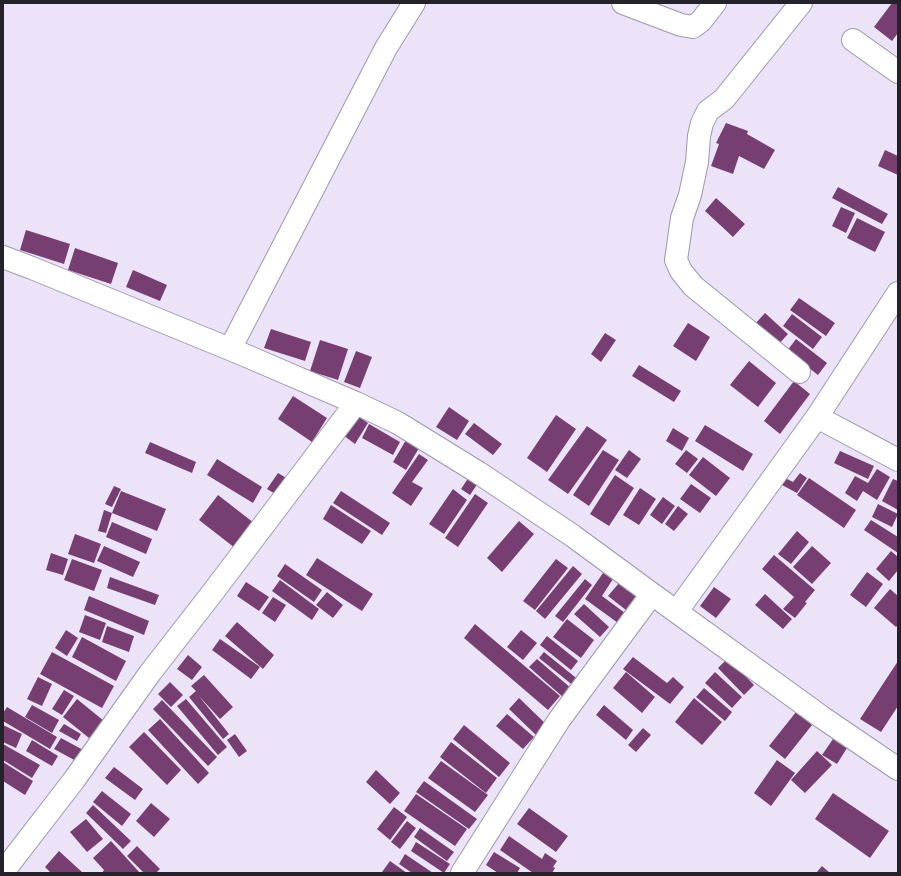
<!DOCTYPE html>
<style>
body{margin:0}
#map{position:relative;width:901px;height:876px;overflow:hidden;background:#ece3f9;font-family:"Source Serif 4",serif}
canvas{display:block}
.frame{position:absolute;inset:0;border:4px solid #26222b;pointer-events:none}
</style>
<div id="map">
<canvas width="901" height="876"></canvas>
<div class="frame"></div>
</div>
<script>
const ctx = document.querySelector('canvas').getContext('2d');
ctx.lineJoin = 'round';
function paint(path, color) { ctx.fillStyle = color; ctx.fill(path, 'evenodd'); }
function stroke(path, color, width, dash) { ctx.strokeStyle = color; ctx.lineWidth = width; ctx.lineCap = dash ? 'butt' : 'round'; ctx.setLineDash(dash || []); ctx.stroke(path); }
const building = new Path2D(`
 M892,3H898V33L892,41L874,27Z
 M726,123L748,131L747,134L775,150L764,169L739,156L733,174L711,166L719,144L716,143Z
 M885,150L898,156V175L878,166Z
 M838,187L888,214L882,224L832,198Z
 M716,198L745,224L733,237L705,211Z
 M841,207L855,213L846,233L832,226Z
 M857,218L885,232L875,252L847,238Z
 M26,230L70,244L64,264L20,250Z
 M75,248L118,263L111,284L68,270Z
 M133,270L167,285L160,301L126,287Z
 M799,298L835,323L826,336L790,310Z
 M765,313L788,334L778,345L755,324Z
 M792,314L822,337L813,349L783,326Z
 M688,323L710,337L696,361L673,346Z
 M271,329L311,342L305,361L264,348Z
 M605,333L616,340L601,362L591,354Z
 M796,339L827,363L818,375L787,351Z
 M320,340L348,349L338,380L310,371Z
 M356,351L372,357L360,388L344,382Z
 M749,361L776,383L758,407L730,385Z
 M639,365L681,391L674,402L632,376Z
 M794,381L810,394L780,434L764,421Z
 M293,396L327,418L312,442L278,419Z
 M449,407L469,421L457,440L436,427Z
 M356,415L368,423L355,444L343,435Z
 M556,415L576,429L547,472L527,458Z
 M474,423L502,444L493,455L465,434Z
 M369,424L400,442L393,455L362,438Z
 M705,425L753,454L743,471L695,441Z
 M587,426L607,440L568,494L548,480Z
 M673,428L689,438L682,451L666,441Z
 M406,440L419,448L406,470L393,462Z
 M150,442L196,462L192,473L145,453Z
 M603,450L619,460L589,506L573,495Z
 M629,450L641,459L627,478L615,470Z
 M686,450L698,459L687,473L675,464Z
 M840,451L874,466L868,479L834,463Z
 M419,454L428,460L412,482L423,488L411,506L392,493Z
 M703,457L730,478L716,496L689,475Z
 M217,459L262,487L253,503L207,475Z
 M877,469L890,477L877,500L863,491L857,501L845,493L855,476L868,483Z
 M278,473L288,479L277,495L267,489Z
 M800,473L807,478L797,493L782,485L785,478L793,482Z
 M615,475L634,488L609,526L590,514Z
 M469,477L478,483L470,495L461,489Z
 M809,478L856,510L844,528L797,495Z
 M893,479L898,481V510L882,501Z
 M691,484L711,498L700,513L680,499Z
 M114,486L121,489L112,507L105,504Z
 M640,488L656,499L639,525L623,515Z
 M453,489L467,500L444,534L429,524Z
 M121,491L166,509L157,531L112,513Z
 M341,491L390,523L382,535L333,503Z
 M475,494L488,503L458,547L445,538Z
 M218,495L254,523L235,548L199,520Z
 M663,497L675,506L662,524L650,515Z
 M878,504L898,514L892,527L872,517Z
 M331,505L371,531L362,544L323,519Z
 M678,506L688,514L674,531L665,524Z
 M104,510L112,513L106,533L98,531Z
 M871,520L898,537V553L864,530Z
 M519,521L534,534L502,572L487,558Z
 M112,522L152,539L146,554L106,537Z
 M797,531L809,542L791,564L778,554Z
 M75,534L101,544L94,563L68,554Z
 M104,546L140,562L133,577L97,561Z
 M812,546L831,563L812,584L793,567Z
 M891,551L898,557V570L889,581L876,569Z
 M51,553L68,559L63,575L46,570Z
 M774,555L815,590L805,602L807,603L795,618L783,609L794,597L762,569Z
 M317,558L373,594L362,611L306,575Z
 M72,559L102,570L94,591L64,580Z
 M556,559L568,568L535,610L523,601Z
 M285,564L322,590L314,602L277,576Z
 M573,566L582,574L545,619L536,611Z
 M867,572L883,584L866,607L850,595Z
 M603,573L613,579L602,596L625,613L618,623L585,599Z
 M110,577L159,595L155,605L107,588Z
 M585,579L592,585L563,622L555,616Z
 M280,580L319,609L312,620L272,591Z
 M246,582L269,597L259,611L237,596Z
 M619,583L636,596L626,610L608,596Z
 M714,587L731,599L716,618L700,606Z
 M890,589L898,596V625L896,627L874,608Z
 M327,592L343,605L333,618L316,605Z
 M765,594L792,619L783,629L755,605Z
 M89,596L149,621L144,635L84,610Z
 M273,597L286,605L275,622L262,613Z
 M584,604L609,627L600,637L574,614Z
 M85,615L106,623L100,640L79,632Z
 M567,619L594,640L581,658L553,637Z
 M237,622L274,655L263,669L225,636Z
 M475,624L560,696L548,710L464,638Z
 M107,626L134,636L129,652L102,642Z
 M66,630L78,638L67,656L55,648Z
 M521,630L537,643L523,660L507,647Z
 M547,636L578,661L571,670L540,645Z
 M82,637L126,661L116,681L72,657Z
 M220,639L260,667L251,679L212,650Z
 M52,652L114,686L102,708L40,674Z
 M544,652L580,681L575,687L539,658Z
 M188,655L202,667L192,680L177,669Z
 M633,657L667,683L673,677L684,687L670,704L623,669Z
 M728,658L754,685L744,695L718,668Z
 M537,659L572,689L564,698L529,667Z
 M898,661V706L881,732L860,719Z
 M626,672L655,697L642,713L613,688Z
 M715,672L742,697L732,708L705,683Z
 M204,675L233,707L220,719L199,696L229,734L223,739L189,697L196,691L191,686Z
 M38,677L52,684L42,706L27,699Z
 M170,682L183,695L171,707L158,694Z
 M704,688L732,712L725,721L696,697Z
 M64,690L74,696L62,715L52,709Z
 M519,698L548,726L538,737L509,709Z
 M694,698L722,722L702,745L675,722Z
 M77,699L104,721L89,738L63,717Z
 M186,699L227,747L218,755L177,706Z
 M162,700L217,757L208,766L153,709Z
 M32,705L59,720L52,733L25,717Z
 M604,705L633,730L626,740L596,715Z
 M7,707L57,737L50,749L3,721V713Z
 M796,712L812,725L785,759L769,746Z
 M507,714L534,737L523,749L496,726Z
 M160,719L209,773L198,784L148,730Z
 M64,724L81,734L77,741L59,731Z
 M3,725L22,734L16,748L3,742Z
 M464,725L510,763L499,777L453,739Z
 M643,728L651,735L636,752L628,745Z
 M144,732L181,770L167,785L129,747Z
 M235,734L247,751L239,757L227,740Z
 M61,738L85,751L78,762L54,749Z
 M833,739L847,748L837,764L822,755Z
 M32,740L58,756L52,766L26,751Z
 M451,742L497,778L486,793L440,757Z
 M3,744L40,765L32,778L3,760Z
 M817,751L832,765L805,793L791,780Z
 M777,760L795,773L771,806L754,793Z
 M441,761L488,795L475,812L428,778Z
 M3,762L33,781L25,795L3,781Z
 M114,767L143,789L135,800L105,778Z
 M376,770L400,793L390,804L366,782Z
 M424,781L477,819L469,829L416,792Z
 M102,791L131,814L122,826L93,802Z
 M833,793L889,831L870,858L815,819Z
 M416,794L467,829L455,846L404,811Z
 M151,803L170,819L154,837L136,821Z
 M93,805L131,841L123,849L86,813Z
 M394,807L407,817L390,840L377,829Z
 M529,808L568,836L556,852L517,824Z
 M86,819L103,839L87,852L70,832Z
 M407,821L416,828L400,849L391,842Z
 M420,828L454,852L447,861L414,837Z
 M509,836L542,859L545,853L557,861L553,867L555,868L552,873H533L500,850Z
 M111,841L140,873H102L104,870L93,858Z
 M416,842L450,864L444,873L411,851Z
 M137,846L160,869L156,873H144L127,856Z
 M59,851L83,873H51L45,867Z
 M494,852L520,868L517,873H498L486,865Z
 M405,854L433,873H412L399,864Z
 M390,861L407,873H384L382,872Z
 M822,866L830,873H816Z`);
const street = new Path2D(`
 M623,3L681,25L693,27L701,21L715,3
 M853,40L898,72
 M3,257L32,268L242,354L356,403L398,423L479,473L573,536L652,594L823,718L898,769
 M230,349L386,48L414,3
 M799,372L693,286L681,271L676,260L682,218L690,195L697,162L699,136L702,123L708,111L724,99L801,3
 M817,417L898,460
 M677,611L817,417L898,293
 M3,872L74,780L150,673L213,592L356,403
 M462,873L559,720L652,594`);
paint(building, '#773f71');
stroke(street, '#9f97ac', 24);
stroke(street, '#fff', 22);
</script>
